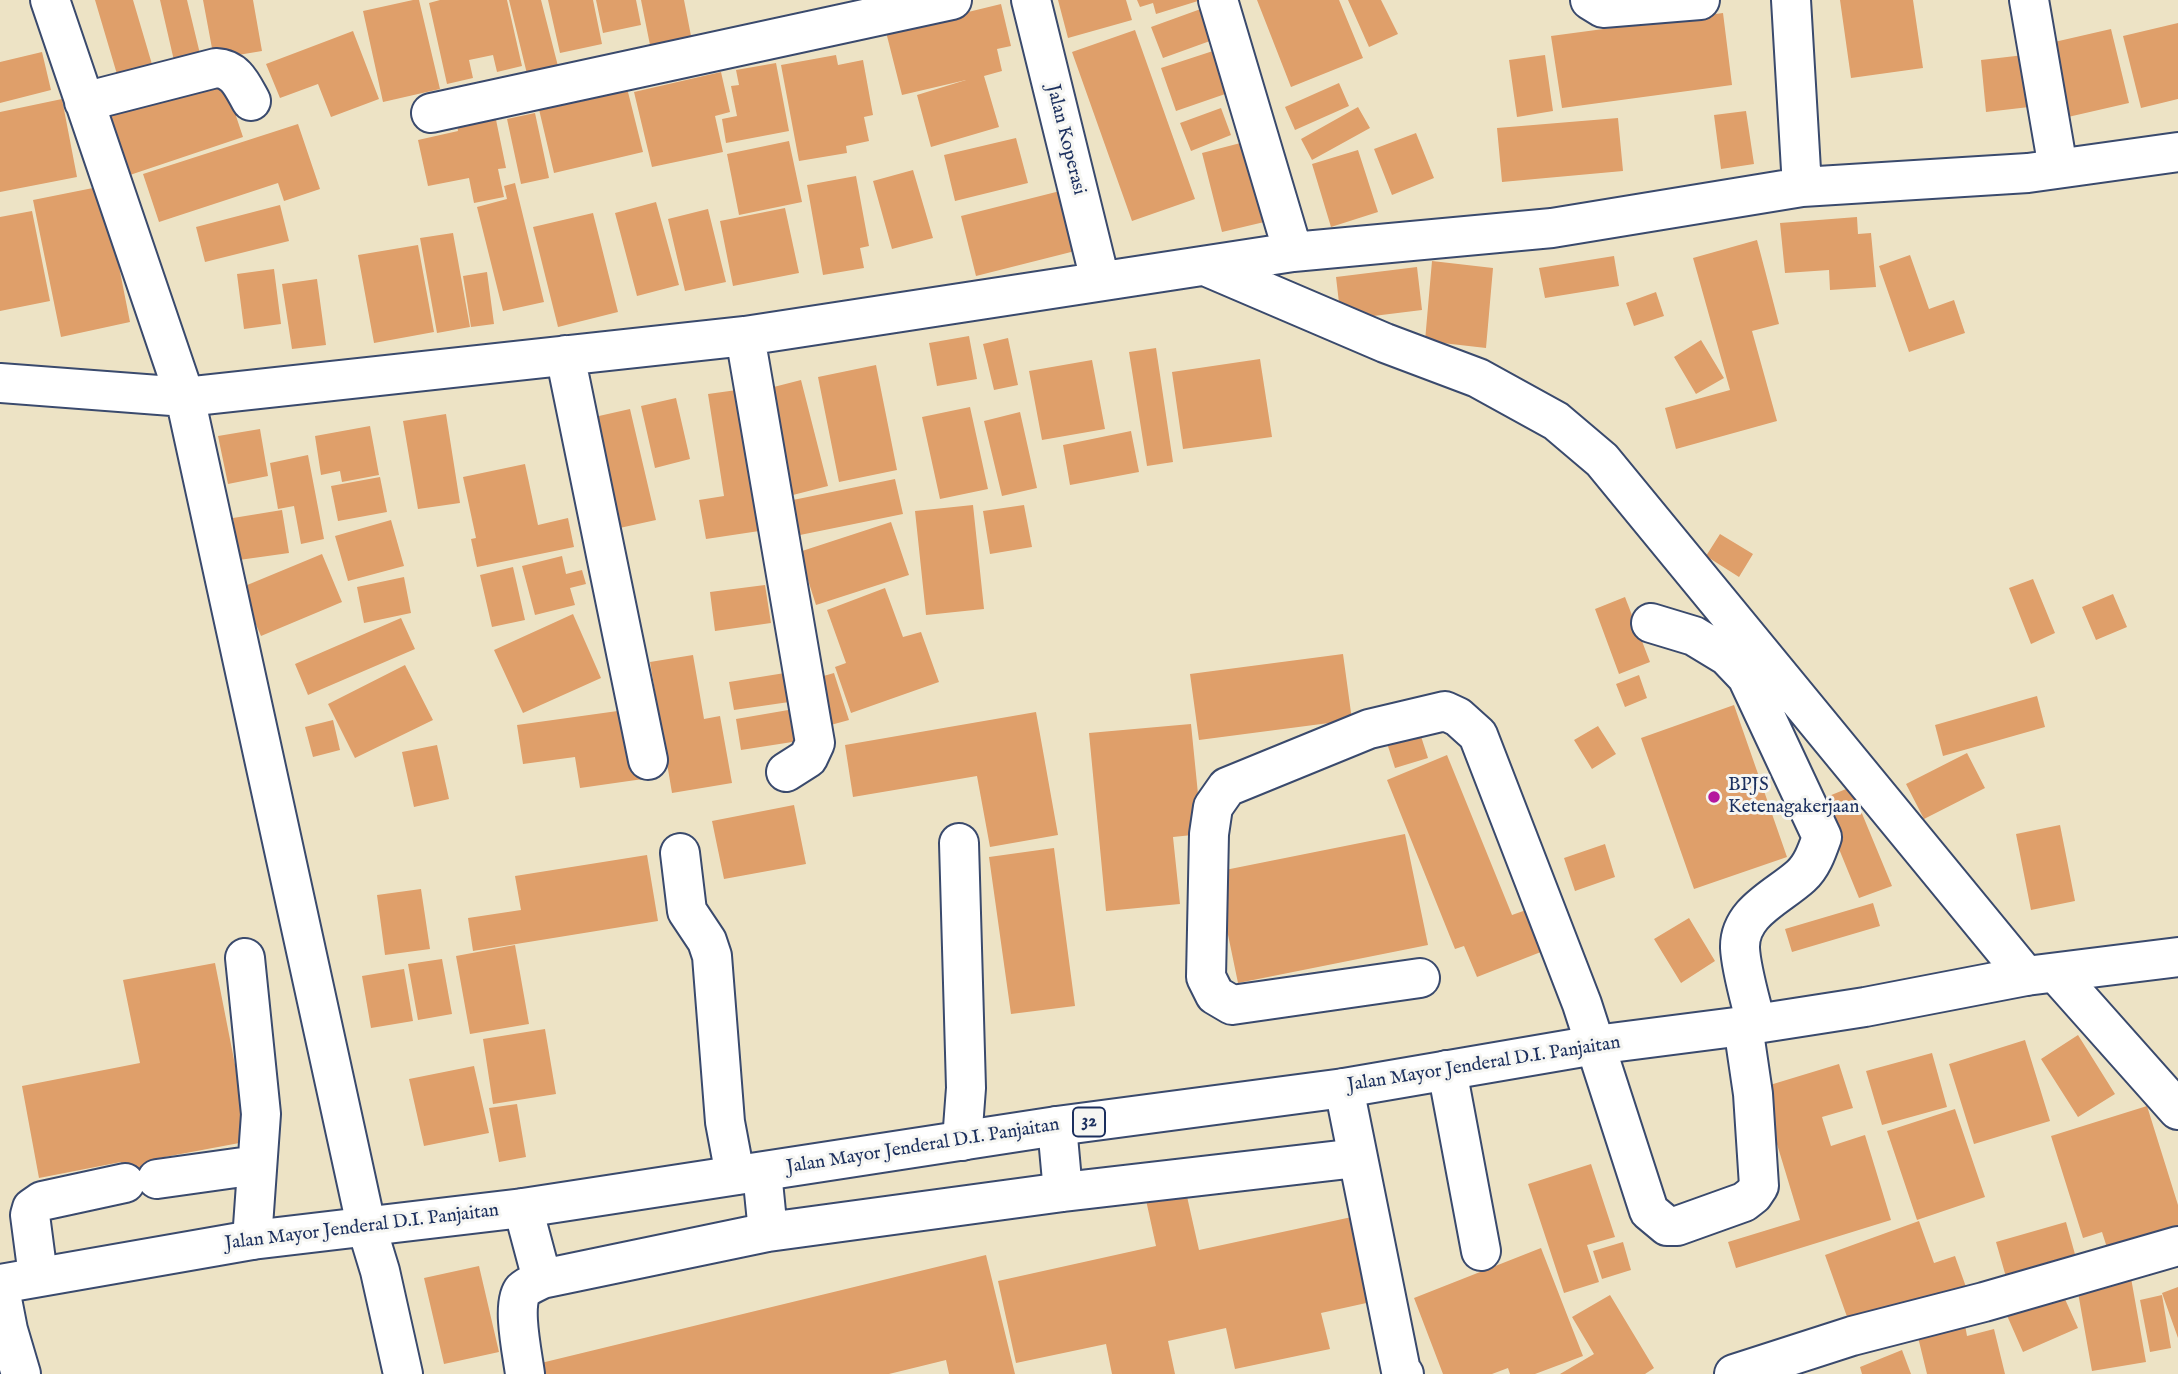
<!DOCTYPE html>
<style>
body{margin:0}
canvas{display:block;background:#ede3c5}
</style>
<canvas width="2178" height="1374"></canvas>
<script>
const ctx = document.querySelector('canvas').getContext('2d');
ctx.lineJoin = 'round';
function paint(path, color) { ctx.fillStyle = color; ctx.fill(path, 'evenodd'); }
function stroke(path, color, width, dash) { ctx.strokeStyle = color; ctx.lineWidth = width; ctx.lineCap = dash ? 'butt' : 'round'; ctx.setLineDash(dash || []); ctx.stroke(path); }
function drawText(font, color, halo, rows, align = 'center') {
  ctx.font = font + ' "IM FELL English",serif'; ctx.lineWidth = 6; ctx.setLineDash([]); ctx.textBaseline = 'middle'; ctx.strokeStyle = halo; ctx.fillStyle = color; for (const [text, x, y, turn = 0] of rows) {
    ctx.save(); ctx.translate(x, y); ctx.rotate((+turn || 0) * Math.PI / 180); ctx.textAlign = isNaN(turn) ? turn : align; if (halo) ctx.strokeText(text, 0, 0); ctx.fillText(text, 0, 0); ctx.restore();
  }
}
const building = new Path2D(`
 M95,0H133L154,71L119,81Z
 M160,0H187L201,58L175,65Z
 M203,0H253L262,51L214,59Z
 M413,0H419L440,89L383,102L363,11Z
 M440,0H507L522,66L497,72L493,55L469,60L473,78L447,84L429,3Z
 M509,0H541L559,70L528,78Z
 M548,0H593L602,44L560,53Z
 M596,0H636L641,25L603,33Z
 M641,0H684L692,41L651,50Z
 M1058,0H1126L1132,20L1068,38Z
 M1137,0H1198V1L1156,14L1153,3L1140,7Z
 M1257,0H1339L1363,58L1291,87Z
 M1348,0H1381L1398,34L1369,47Z
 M1840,0H1913L1923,68L1851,78Z
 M1001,4L1011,46L997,49L1002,71L984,76L999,127L931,147L917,95L966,80L902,95L886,32Z
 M1209,6L1221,37L1163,58L1151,27Z
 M1723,13L1732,85L1562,108L1551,36Z
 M2178,23V99L2141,108L2123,36Z
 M2111,29L2129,103L2068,117L2050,43Z
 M1135,30L1195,199L1132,221L1072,52Z
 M353,31L379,99L331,117L318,84L280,98L266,64Z
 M1216,50L1231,92L1176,111L1161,68Z
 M42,52L51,90L0,103V62Z
 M2033,54L2038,106L1986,112L1981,60Z
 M836,55L838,65L863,60L873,115L864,117L869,141L846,146L847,153L799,161L781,65Z
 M1545,55L1553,111L1517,117L1509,60Z
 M776,63L789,131L726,143L722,119L737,116L731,86L739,85L736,70Z
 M721,72L730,112L715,116L723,152L652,167L634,92Z
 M227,73L241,114L236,116L243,137L118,179L96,118Z
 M625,80L643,152L554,173L537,101Z
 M1339,83L1349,106L1295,130L1285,107Z
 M62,99L77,177L0,192V112Z
 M1358,107L1370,128L1312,160L1301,139Z
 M1221,108L1231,135L1191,151L1180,123Z
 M494,110L506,168L498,169L504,197L474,203L469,178L428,186L418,140L458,131L456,118Z
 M1746,111L1754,164L1721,169L1714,115Z
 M535,113L549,178L521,184L507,119Z
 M1618,118L1623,171L1502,182L1497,128Z
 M298,124L320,189L284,201L278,183L159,222L143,174Z
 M1416,133L1434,178L1392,195L1374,149Z
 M1016,138L1028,183L955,201L944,155Z
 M1256,139L1277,219L1222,232L1202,153Z
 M789,141L802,202L739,215L727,154Z
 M1358,150L1378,212L1331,227L1312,164Z
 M913,170L933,238L892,249L873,181Z
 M856,176L869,246L860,248L864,268L823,275L807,185Z
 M515,183L544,302L503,311L477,207L507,199L504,186Z
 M103,186L130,322L61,337L33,200Z
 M1064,190L1079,250L976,276L961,216Z
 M656,202L679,285L637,296L615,213Z
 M280,205L289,241L205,262L196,227Z
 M785,208L799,273L733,286L720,221Z
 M708,209L726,282L685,291L668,219Z
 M32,211L50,301L0,311V217Z
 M593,213L618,312L558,327L533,227Z
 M1857,217L1858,234L1871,233L1876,287L1830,290L1829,270L1785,273L1780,223Z
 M453,233L470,327L437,333L420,238Z
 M1757,240L1779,324L1752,331L1777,421L1676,449L1665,408L1730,390L1693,258Z
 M418,245L434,332L374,343L358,255Z
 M1910,255L1929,309L1954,300L1965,333L1909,352L1879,266Z
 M1614,256L1619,286L1545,298L1539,268Z
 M1432,261L1493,268L1486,348L1425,341Z
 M1417,267L1422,310L1341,320L1336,277Z
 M274,269L281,324L244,329L237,274Z
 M487,272L494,324L471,327L463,276Z
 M317,279L326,345L292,349L282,284Z
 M1656,292L1664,316L1634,326L1626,303Z
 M969,336L977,379L937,386L929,343Z
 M1008,338L1018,385L994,390L983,344Z
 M1701,340L1724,378L1696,394L1674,357Z
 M1156,348L1173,462L1147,466L1129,352Z
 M1260,359L1272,437L1183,449L1172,372Z
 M1092,360L1105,429L1042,440L1029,371Z
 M876,365L897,470L839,482L818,377Z
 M801,380L828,486L789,496L762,390Z
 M744,389L766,530L706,539L699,500L724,496L708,394Z
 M676,398L690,459L655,468L641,406Z
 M970,407L988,489L940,499L922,417Z
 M630,409L656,520L615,529L590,418Z
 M1020,412L1037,488L1002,496L984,421Z
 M446,414L460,503L418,509L403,421Z
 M370,426L379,475L342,482L340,471L321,475L315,436Z
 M260,429L268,476L228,484L218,436Z
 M1131,431L1139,472L1070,485L1063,445Z
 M308,455L324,539L301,544L294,506L278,509L270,463Z
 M525,464L538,525L568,518L574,547L477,567L471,539L476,538L463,477Z
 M380,477L387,512L338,521L331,486Z
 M895,479L903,514L800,535L793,500Z
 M973,505L984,609L926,615L915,511Z
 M1024,505L1032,547L990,554L983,511Z
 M282,510L289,553L239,560L233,518Z
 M391,520L404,566L348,581L335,536Z
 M891,522L909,575L816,605L799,552Z
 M1720,534L1753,554L1739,577L1706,556Z
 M322,554L342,602L261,636L240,588Z
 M562,556L566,574L582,570L586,584L570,588L575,605L535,615L522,566Z
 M513,567L525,620L492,627L480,575Z
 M404,577L411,613L364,623L357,587Z
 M2033,579L2055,633L2031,644L2009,588Z
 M765,585L771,623L715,631L710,592Z
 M885,588L903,637L921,632L939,682L851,713L835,667L846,663L827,610Z
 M2113,594L2127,627L2096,640L2082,607Z
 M1625,597L1650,662L1619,674L1595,609Z
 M573,614L601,678L523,713L494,650Z
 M401,618L415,649L308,695L295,664Z
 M1343,654L1352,720L1199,740L1190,674Z
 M693,655L704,719L720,716L732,783L672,793L650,662Z
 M405,665L433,720L355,758L328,704Z
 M791,672L796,701L734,710L729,682Z
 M834,673L849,720L827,726L813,679Z
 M1639,675L1647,698L1625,707L1616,684Z
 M2037,696L2045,727L1943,756L1935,725Z
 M1734,705L1787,857L1694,889L1641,738Z
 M800,708L805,740L741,750L736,719Z
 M632,709L643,779L580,788L575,757L523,764L517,725Z
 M1036,712L1058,835L990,847L977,776L853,797L845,745Z
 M333,720L340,750L313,757L305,727Z
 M1191,724L1202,834L1173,837L1180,904L1106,911L1089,733Z
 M1598,726L1616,754L1592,769L1574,740Z
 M1418,727L1428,758L1395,768L1385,737Z
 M437,745L449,799L414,807L402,752Z
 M1967,753L1985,788L1924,819L1906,784Z
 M1447,755L1512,915L1529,909L1546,950L1477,977L1464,946L1455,949L1387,780Z
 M1851,787L1892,886L1859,898L1819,800Z
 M794,805L806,864L724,879L712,821Z
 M2060,825L2075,901L2031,910L2016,834Z
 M1405,834L1428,945L1238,983L1215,872Z
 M1605,844L1615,877L1575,891L1564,858Z
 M1054,848L1075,1006L1011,1014L989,857Z
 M647,855L658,921L473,951L468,918L521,910L515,876Z
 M421,889L430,949L385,955L377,895Z
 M1873,903L1880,926L1792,952L1785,929Z
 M1689,918L1715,961L1681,983L1654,939Z
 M515,945L529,1024L470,1034L456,956Z
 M442,959L452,1014L418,1020L408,964Z
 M215,963L250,1141L154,1159L160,1188L128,1195L121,1162L39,1178L22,1086L140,1063L123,980Z
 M404,969L413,1021L371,1028L362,976Z
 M545,1029L556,1094L493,1104L483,1039Z
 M2078,1035L2115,1094L2078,1117L2041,1059Z
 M2025,1040L2050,1121L1974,1144L1949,1064Z
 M1932,1053L1947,1107L1882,1125L1866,1071Z
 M1839,1064L1853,1108L1822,1117L1831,1146L1865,1135L1891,1220L1736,1268L1728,1242L1800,1220L1760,1088Z
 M474,1066L489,1133L424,1146L409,1079Z
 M517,1104L526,1157L499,1162L489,1108Z
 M2147,1106L2178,1205V1236L2110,1257L2102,1232L2083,1238L2051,1136Z
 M1955,1109L1985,1197L1917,1220L1887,1131Z
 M1591,1164L1615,1237L1587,1245L1599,1282L1564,1293L1528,1184Z
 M1186,1192L1199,1250L1361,1215L1380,1300L1321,1313L1330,1349L1235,1369L1226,1328L1168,1341L1175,1374H1112L1106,1344L1016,1363L998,1281L1156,1246L1146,1200Z
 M1919,1221L1934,1263L1955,1256L1966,1287L1851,1328L1825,1255Z
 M2066,1222L2078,1265L2008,1284L1996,1242Z
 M1623,1242L1631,1270L1602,1279L1593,1251Z
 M1541,1248L1583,1356L1535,1374H1510L1508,1368L1492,1374H1443L1414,1298Z
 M986,1255L1015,1374H949L946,1360L889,1374H544L541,1363Z
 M479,1266L499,1352L444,1364L424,1278Z
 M2131,1278L2146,1362L2092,1371L2077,1287Z
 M2178,1287V1338L2162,1293Z
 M2060,1288L2078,1328L2023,1352L2005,1311Z
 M1610,1295L1654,1368L1645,1374H1560L1594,1354L1572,1317Z
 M2162,1295L2171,1348L2150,1352L2140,1300Z
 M1963,1314L1967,1336L1994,1329L2005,1374H1927L1915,1325Z
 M1902,1350L1911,1374H1862L1860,1367Z`);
const minor = new Path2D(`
 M50,0L185,397L366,1225L380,1271L403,1374
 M1031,0L1100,280
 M1218,0L1293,252
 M1590,0L1603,8L1700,0
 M1791,0L1802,187
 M2029,0L2058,168
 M84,102L216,68C236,69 242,85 251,101
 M431,113L952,0
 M1205,266L1385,343L1478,378L1556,421L1602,460L2026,976
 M745,336L815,743L808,758L786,772
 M565,355L648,760
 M0,383L185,397L745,336L1293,252L1552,228L1802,187L2028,173L2178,152
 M1651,623L1694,636L1727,656L1747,677L1822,837C1817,851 1812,866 1801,876C1778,897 1739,912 1740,948C1741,970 1751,1002 1756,1024
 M959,843L966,1088L962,1141
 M680,853L687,911L707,941L712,956L725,1122L735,1175
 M245,958L261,1114L252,1240
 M2056,973L2178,1110
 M1420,978L1232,1005L1215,995L1206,977L1209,834L1213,807L1227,787L1369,729L1445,711L1458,717L1478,735L1582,1004L1649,1211L1667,1226H1677L1744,1202L1753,1195L1759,1186L1753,1094L1743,1026
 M1447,1070L1481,1251
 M1344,1088L1401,1371L1404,1374
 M1057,1126L1063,1192
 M762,1172L768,1232
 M157,1179L257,1165
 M523,1208L542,1279
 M38,1276L30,1215L32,1208L42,1201L125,1183
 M0,1289L8,1330L21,1374
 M525,1374C523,1357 511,1303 523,1290C527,1286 536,1282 542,1279L768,1232L1063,1192L1357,1158
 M1734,1374L1852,1336L1984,1302L2178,1246`);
const highway = new Path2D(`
 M0,1284L252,1240L523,1208L1057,1126L1344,1088L1595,1045L1743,1026L1865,1007L2026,976L2178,957`);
const markers = [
 [1714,797,7,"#b5179e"]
];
const shields = [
 [1089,1122,32]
];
const shieldNames = [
 ["32",1089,1122]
];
const streetNames = [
 ["Jalan Koperasi",1065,140,76],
 ["Jalan Mayor Jenderal D.I. Panjaitan",1484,1065,-9],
 ["Jalan Mayor Jenderal D.I. Panjaitan",923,1147,-9],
 ["Jalan Mayor Jenderal D.I. Panjaitan",362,1228,-7]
];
const poiNames = [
 ["BPJS",1728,786],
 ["Ketenagakerjaan",1728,808]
];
paint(building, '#df9f6a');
stroke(minor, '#3a4a6d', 42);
stroke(highway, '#3a4a6d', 42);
stroke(minor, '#fff', 38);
stroke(highway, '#fff', 38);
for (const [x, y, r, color] of markers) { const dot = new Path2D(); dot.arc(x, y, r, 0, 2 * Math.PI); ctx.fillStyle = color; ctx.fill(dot); stroke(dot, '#f6f6f2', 2.5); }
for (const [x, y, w] of shields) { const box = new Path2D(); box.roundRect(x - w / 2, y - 14.5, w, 29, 5); ctx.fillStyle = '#f6f6f2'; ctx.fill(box); stroke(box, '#1b2f5e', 2); }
drawText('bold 18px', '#1b2f5e', null, shieldNames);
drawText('19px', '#1b2f5e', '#f6f6f2', streetNames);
drawText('19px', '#1b2f5e', '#f6f6f2', poiNames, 'left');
</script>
